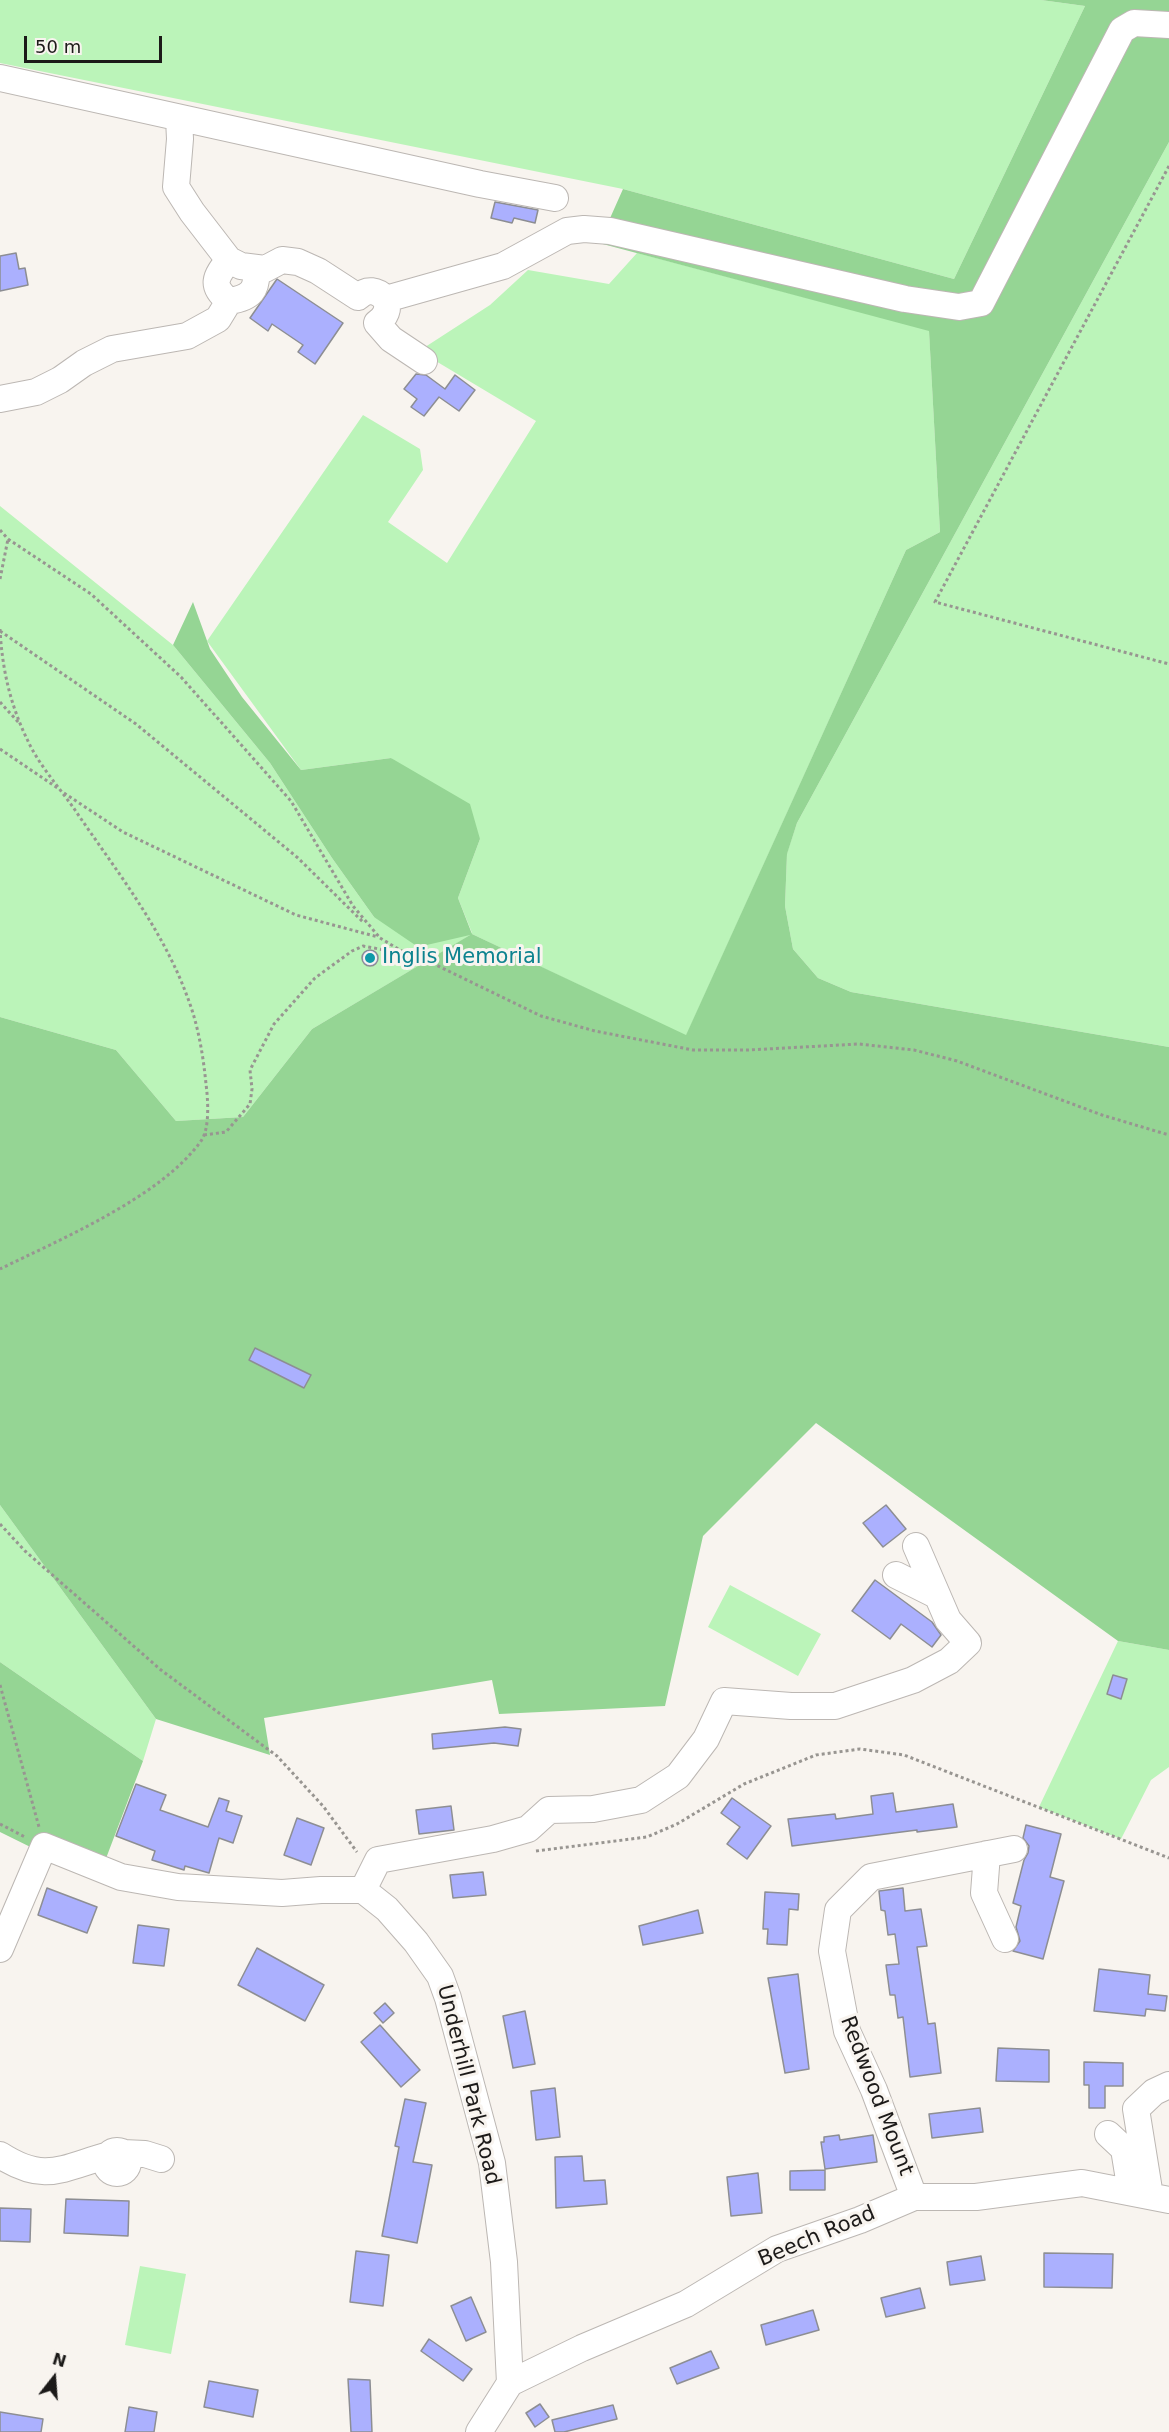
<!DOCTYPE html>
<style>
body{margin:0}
#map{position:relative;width:1169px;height:2432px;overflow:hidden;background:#f8f4ef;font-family:"DejaVu Sans",sans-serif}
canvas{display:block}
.north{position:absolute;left:24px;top:2348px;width:60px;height:60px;-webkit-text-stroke:4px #f8f4ef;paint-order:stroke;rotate:17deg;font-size:16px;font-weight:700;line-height:24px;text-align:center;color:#1c1a19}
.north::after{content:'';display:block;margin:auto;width:21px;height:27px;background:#1c1a19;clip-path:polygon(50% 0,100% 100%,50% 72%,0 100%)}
.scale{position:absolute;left:24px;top:36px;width:138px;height:27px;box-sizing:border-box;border:3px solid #1c1a19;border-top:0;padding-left:8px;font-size:18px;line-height:21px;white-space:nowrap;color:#1c1a19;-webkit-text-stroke:4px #f8f4ef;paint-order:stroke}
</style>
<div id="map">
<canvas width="1169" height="2432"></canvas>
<div class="north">N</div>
<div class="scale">50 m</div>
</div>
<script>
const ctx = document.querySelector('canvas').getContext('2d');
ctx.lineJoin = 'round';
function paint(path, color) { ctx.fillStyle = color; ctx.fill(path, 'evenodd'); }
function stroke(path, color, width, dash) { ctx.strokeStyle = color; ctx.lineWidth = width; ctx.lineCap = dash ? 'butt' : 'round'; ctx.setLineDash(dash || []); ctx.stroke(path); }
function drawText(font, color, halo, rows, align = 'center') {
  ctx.font = font + ' "DejaVu Sans",sans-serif'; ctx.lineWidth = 6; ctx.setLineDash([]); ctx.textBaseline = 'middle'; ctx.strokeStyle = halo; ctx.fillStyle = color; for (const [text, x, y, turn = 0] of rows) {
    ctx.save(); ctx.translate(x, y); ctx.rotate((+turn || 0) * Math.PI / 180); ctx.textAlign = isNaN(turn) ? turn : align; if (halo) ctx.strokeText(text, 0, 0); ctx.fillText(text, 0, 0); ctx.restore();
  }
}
const green = new Path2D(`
 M0,0H1041L1085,6L954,279L623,189L0,63Z
 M1169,142V1047L851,992L818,978L793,949L785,906L787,853L797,823Z
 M637,253L929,330L940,532L906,550L686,1036L472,934L312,1029L243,1117L176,1121L116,1050L0,1017V506L173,645L270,763L332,858L374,917L472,933L458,898L480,839L391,758L301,770L207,641L363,415L420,449L423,470L388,522L447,563L536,421L419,351L490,305L528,270L609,284Z
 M0,1505L156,1719L143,1761L0,1662Z
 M730,1585L821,1634L798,1676L708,1627Z
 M1118,1641L1169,1650V1767L1151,1780L1121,1839L1039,1807Z
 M140,2266L186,2274L171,2354L125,2345Z`);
const forest = new Path2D(`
 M1041,0H1169V142L797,823L787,854L785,906L793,949L818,978L851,992L1169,1047V1650L1118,1641L816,1423L703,1536L665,1706L499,1714L492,1680L264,1718L270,1755L156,1719L0,1505V1017L116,1050L176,1121L243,1117L312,1029L470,935L418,947L374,917L332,858L270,763L173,645L193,602L210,649L242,697L301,770L391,758L470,804L480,839L458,898L472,934L686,1035L906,550L940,532L929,331L599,243L623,189L954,279L1085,6Z
 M0,1662L143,1761L105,1861L77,1870L0,1832Z`);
const building = new Path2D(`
 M495,202L538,210L535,223L514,218L512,223L491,218Z
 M16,253L19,269L25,268L28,285L0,291V256Z
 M277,279L343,323L315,364L298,352L303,345L272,324L268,331L250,318Z
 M416,374L426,375L445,389L455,375L475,390L459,411L439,397L424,416L411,407L417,399L404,389Z
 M362 958a8 8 0 1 1 16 0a8 8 0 1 1-16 0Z
 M255,1348L311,1375L304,1388L249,1360Z
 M886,1505L906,1529L883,1547L863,1523Z
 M875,1580L932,1622L941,1635L932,1647L901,1624L890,1639L852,1611Z
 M1113,1675L1127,1679L1121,1699L1107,1694Z
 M505,1727L521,1729L518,1746L494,1743L433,1749L432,1734Z
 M136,1784L166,1795L160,1810L208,1827L219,1798L229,1801L226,1811L242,1816L233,1843L219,1838L209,1873L185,1866L184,1870L152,1860L155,1851L116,1836Z
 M893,1793L896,1812L953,1804L957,1827L917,1832V1830L792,1846L788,1819L835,1814L836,1819L873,1814L871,1796Z
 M732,1798L771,1826L747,1859L727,1844L740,1827L721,1813Z
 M451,1806L454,1830L419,1834L416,1810Z
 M297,1818L324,1828L311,1865L284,1855Z
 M1026,1825L1061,1834L1050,1877L1064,1881L1043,1959L1013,1951L1020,1941L1016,1927L1021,1906L1013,1903L1024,1860L1028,1853L1029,1846L1023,1838Z
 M483,1872L486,1895L453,1898L450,1875Z
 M47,1888L97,1907L87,1933L38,1915Z
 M903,1888L905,1911L921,1909L927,1946L917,1947L928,2024L935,2023L941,2073L910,2077L903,2017L898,2018L895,1995H890L886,1965L899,1964L895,1934L888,1935L885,1911L881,1910L879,1891Z
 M765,1892L799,1894L798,1910L789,1909L787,1945L767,1944L768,1929H763Z
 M698,1910L703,1933L643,1945L639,1926Z
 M138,1925L169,1929L164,1966L133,1963Z
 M257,1948L324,1985L305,2021L238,1985Z
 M1099,1969L1150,1975L1148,1994L1167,1996L1165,2011L1146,2009L1145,2016L1094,2011Z
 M798,1974L809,2069L785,2073L768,1978Z
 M385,2003L394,2013L383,2023L374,2013Z
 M525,2011L535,2064L513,2068L503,2016Z
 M380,2025L420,2070L401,2087L361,2042Z
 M998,2048L1049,2050V2082L996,2081Z
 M1084,2062L1123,2063V2086H1105V2108H1089V2085H1084Z
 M555,2088L560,2137L536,2140L531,2091Z
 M405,2099L426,2103L413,2162L432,2165L417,2243L382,2236L399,2147L395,2146Z
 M980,2108L983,2132L932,2138L929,2114Z
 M839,2135L840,2140L873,2135L877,2162L825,2169L821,2142H824V2137Z
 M582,2156L584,2181L605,2180L607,2204L556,2208L555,2157Z
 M825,2170V2190H790V2171Z
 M758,2173L762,2213L731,2216L727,2177Z
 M66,2199L129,2201L128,2236L64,2233Z
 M0,2208L31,2209L30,2242L0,2241Z
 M356,2251L389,2255L383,2306L350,2302Z
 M1044,2253L1113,2254L1112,2288L1044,2287Z
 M981,2256L985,2280L950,2285L947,2262Z
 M920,2288L925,2308L886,2317L881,2298Z
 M471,2297L486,2332L466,2341L451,2306Z
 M813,2310L819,2330L766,2345L761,2325Z
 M429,2339L472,2369L463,2381L421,2351Z
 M711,2351L719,2368L677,2384L670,2368Z
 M348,2379L370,2380L372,2432H351Z
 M209,2381L258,2390L253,2417L204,2407Z
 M540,2404L549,2417L535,2427L526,2413Z
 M613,2405L617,2419L564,2432H555L552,2420Z
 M129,2407L157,2412L154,2432H125Z
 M0,2412L43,2419L41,2432H0Z`);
const path = new Path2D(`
 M1169,166L935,602L1169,664
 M0,530L8,539L91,594L181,677L291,801L353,906L380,938
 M0,579L8,539
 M0,629C2,668 10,704 27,739C38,764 59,787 75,810C115,869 162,928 187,996C198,1024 203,1054 206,1084C208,1099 210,1129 201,1141C161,1197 61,1239 0,1269
 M0,631L136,724L298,858L364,923
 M0,702L19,723
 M0,749L59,789
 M64,793L123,832L296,915L378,937
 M380,938L405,953
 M204,1135L226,1132L250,1104L252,1089L250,1070L274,1024L315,978L352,951L363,946L406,954L434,964L541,1016L595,1031L693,1050H748L859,1044L914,1050L957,1061L1102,1115L1169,1135
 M0,1524L25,1551L161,1670L277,1756L323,1806L357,1852
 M0,1685L39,1827
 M0,1824L25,1837
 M536,1851L647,1837L677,1824L744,1784L816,1755L860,1749L904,1755L1169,1858`);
const minor = new Path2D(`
 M0,78L480,184L555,198
 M179,119L180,139L176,187L192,212L229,260L241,266L265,269L282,260L298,262L318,271L358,297C367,288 377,290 386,299L503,266L567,231L584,229L610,231L905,299L959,307L981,303L1122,30L1134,23L1169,25
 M229,260C215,277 210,286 229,301
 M386,299C389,309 386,317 377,323L391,339L424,361
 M0,399L36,392L60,380L84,363L112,349L187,336L218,319L229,301C251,298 258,290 256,268
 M896,1575L936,1595
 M987,1854L984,1893L1005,1939
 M363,1890L378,1860L493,1839L528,1829L549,1810L593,1809L641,1800L678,1776L706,1739L724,1701L791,1706H835L913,1680L949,1661L968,1643L948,1620L916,1546
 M0,1949L44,1846L121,1877L178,1887L282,1893L321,1890H363L387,1909L416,1942L440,1976L448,1998L492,2163L504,2262L510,2383
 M1108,2134L1124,2149L1131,2192
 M106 2162a11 11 0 1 1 22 0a11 11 0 1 1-22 0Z
 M123,2153L145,2154L161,2159
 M0,2155C45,2184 62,2168 109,2155
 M1150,2196L1136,2109L1154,2092L1169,2085
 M914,2197L874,2090L847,2031L832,1951L838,1910L871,1877L1014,1849
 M479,2432L510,2383L582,2348L686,2304L777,2249L860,2220L914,2197H976L1082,2183L1169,2200`);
const markers = [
 [370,958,6,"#0f9aa8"]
];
const cultureNames = [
 ["Inglis Memorial",382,958]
];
const streetNames = [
 ["Underhill Park Road",468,2085,76],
 ["Redwood Mount",876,2096,69],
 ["Beech Road",817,2237,-23]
];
paint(green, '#bbf4b9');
paint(forest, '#95d594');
paint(building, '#abb0fe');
stroke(building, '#8d8e93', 1.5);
stroke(minor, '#bcb7b3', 28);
stroke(path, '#989591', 3, [3, 3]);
stroke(minor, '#fff', 26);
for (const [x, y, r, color] of markers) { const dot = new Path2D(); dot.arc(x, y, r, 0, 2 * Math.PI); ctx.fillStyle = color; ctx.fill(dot); stroke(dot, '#f8f4ef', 2); }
drawText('21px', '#0d838f', '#f8f4ef', cultureNames, 'left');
drawText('21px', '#1c1a19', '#f8f4ef', streetNames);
</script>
